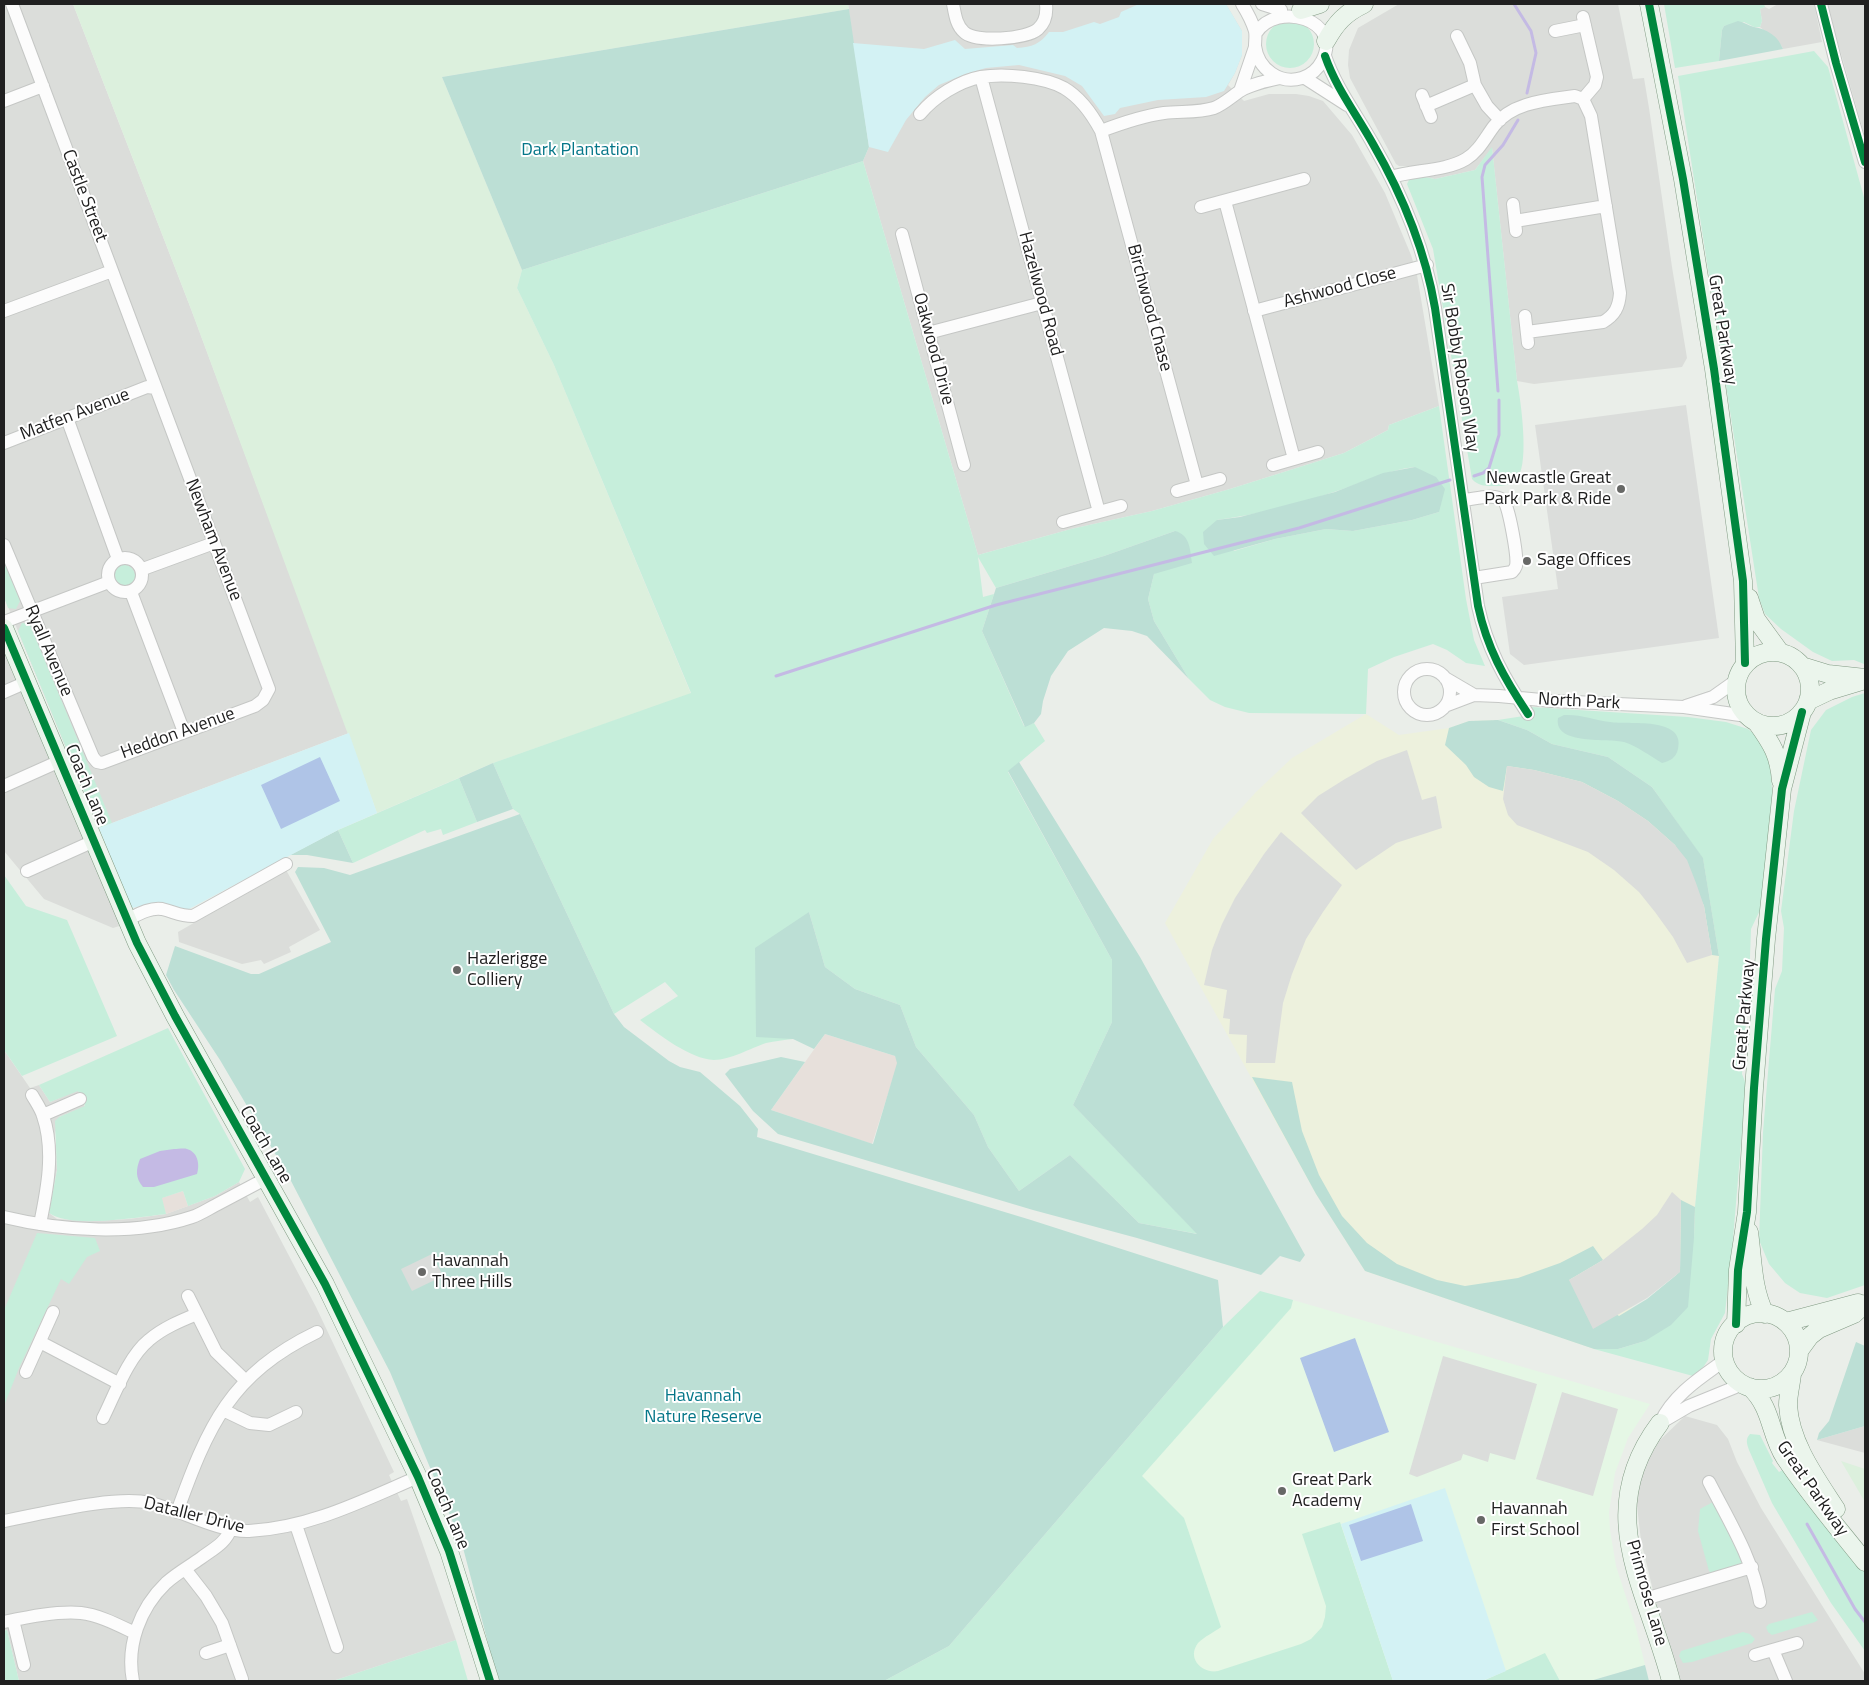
<!DOCTYPE html>
<style>
body{margin:0}
#map{position:relative;width:1869px;height:1685px;overflow:hidden;background:#eaeee9;font-family:"Titillium Web",sans-serif}
canvas{display:block}
.frame{position:absolute;inset:0;border:5px solid #202020;pointer-events:none}
</style>
<div id="map">
<canvas width="1869" height="1685"></canvas>
<div class="frame"></div>
</div>
<script>
const ctx = document.querySelector('canvas').getContext('2d');
ctx.lineJoin = 'round';
function paint(path, color) { ctx.fillStyle = color; ctx.fill(path, 'evenodd'); }
function stroke(path, color, width, dash) { ctx.strokeStyle = color; ctx.lineWidth = width; ctx.lineCap = dash ? 'butt' : 'round'; ctx.setLineDash(dash || []); ctx.stroke(path); }
function drawText(font, color, halo, rows, align = 'center') {
  ctx.font = font + ' "Titillium Web",sans-serif'; ctx.lineWidth = 4; ctx.setLineDash([]); ctx.textBaseline = 'middle'; ctx.strokeStyle = halo; ctx.fillStyle = color; for (const [text, x, y, turn = 0] of rows) {
    ctx.save(); ctx.translate(x, y); ctx.rotate((+turn || 0) * Math.PI / 180); ctx.textAlign = isNaN(turn) ? turn : align; if (halo) ctx.strokeText(text, 0, 0); ctx.fillText(text, 0, 0); ctx.restore();
  }
}
const residential = new Path2D(`
 M4,4H73L191,309L349,733L99,828L4,597Z
 M848,4H1226L1242,31V55L1235,73L1228,85L1244,101L1269,94H1296L1309,96L1323,101L1352,135L1385,193L1411,255L1417,275L1439,406L1389,425L1388,430L1344,453L1230,489L1152,511L1071,529L978,555L863,161L869,147L853,43Z
 M1399,4H1618L1633,79L1644,78L1649,108L1672,267L1687,358L1682,367L1534,384L1517,381L1492,148L1475,170L1435,179L1420,176L1412,178L1410,166H1399L1396,164L1350,78L1348,65L1349,50L1358,28Z
 M1778,4H1814L1822,42L1783,49L1781,45L1760,27L1762,21L1760,9L1765,7L1769,9Z
 M1828,4H1865V137L1836,36Z
 M4,635L126,924L113,928L44,899L4,851Z
 M286,870L320,930L289,947L291,952L264,964L261,960L242,964L179,942L178,932Z
 M4,1050L30,1088L39,1085L50,1102L78,1090L85,1107L59,1117L54,1139L56,1147L57,1170L49,1213L57,1219L92,1221L129,1219L166,1214L215,1196L239,1182L250,1202L258,1197L316,1307L394,1472L389,1475L401,1501L407,1499L456,1640L333,1681H19L7,1630L4,1631Z
 M1685,1416L1717,1425L1728,1439L1737,1462L1761,1508L1865,1674V1681H1675L1641,1541L1636,1497L1643,1469L1659,1441Z
 M1865,1426V1453L1817,1440Z`);
const commercial = new Path2D(`
 M1366,714L1399,735L1449,728L1469,721L1498,720L1652,787L1703,858L1719,956L1695,1207L1694,1238L1594,1349L1365,1271L1316,1194L1165,923L1213,839L1256,792L1292,758Z`);
const industrial = new Path2D(`
 M825,1034L895,1056L898,1063L872,1144L771,1110Z
 M183,1191L188,1206L166,1214L161,1198Z`);
const education = new Path2D(`
 M1293,1300L1650,1404L1628,1438L1615,1473L1609,1512L1610,1530L1616,1566L1636,1628L1645,1665L1590,1681H1560L1545,1654L1482,1681H1151L1126,1494L1290,1308Z`);
const farmland = new Path2D(`
 M73,4H848L849,9L442,77L522,270L517,288L554,365L691,694L493,763L377,813L191,309Z
 M1841,1461L1865,1469V1502Z`);
const grass = new Path2D(`
 M1664,4H1764L1765,7L1760,9L1762,21L1760,27H1754L1744,22L1724,26L1722,30L1719,61L1675,68Z
 M1266 44a24 24 0 1 1 48 0a24 24 0 1 1-48 0Z
 M1814,51L1828,67L1865,201V663L1864,664L1854,660L1832,661L1813,652L1781,629L1765,614L1759,598L1678,76Z
 M1492,147L1517,381C1521,401 1529,461 1518,477C1514,484 1505,486 1498,486C1488,486 1479,487 1472,479L1433,249L1407,184L1409,180L1420,176L1435,179L1475,170Z
 M863,161L978,555L1071,529L1152,511L1230,489L1344,453L1388,430L1389,425L1439,406L1466,599L1474,640L1485,666L1466,663L1447,650L1433,644L1394,657L1368,669L1366,714L1249,713L1225,707L1210,700L1189,679L1154,621L1148,599L1154,574L1175,531L1104,556L996,588L978,557L983,597L994,594L982,631L1024,726L1034,723L1045,741L1008,772L1112,960V1022L1073,1105L1198,1234L1139,1223L1070,1155L1019,1191L988,1147L974,1115L916,1047L900,1005L855,989L825,967L809,912L793,1039C784,1040 775,1041 766,1043C751,1048 730,1060 714,1060C690,1059 658,1034 640,1020L678,996L665,982L614,1014L520,814L513,809L493,763L691,693L554,365L517,288L522,270ZM1415,467L1439,512L1412,520L1353,531L1326,529L1275,539L1234,551L1217,520C1256,515 1297,504 1334,492C1362,483 1386,470 1415,467Z
 M4,562L20,601L16,609L8,608L4,597Z
 M113 576a11 11 0 1 1 22 0a11 11 0 1 1-22 0Z
 M22,623L30,624L112,823L99,828L18,631Z
 M1865,693V1285L1827,1298L1800,1293L1785,1283L1769,1264L1759,1240L1763,1132L1775,989L1782,971L1784,928L1781,911L1794,811L1811,730L1826,710L1852,697Z
 M1532,707L1688,717L1726,722L1748,729L1760,739L1770,758L1773,805L1763,904L1751,929L1749,984L1742,1074L1746,1084L1733,1239L1725,1313L1711,1339L1708,1360L1702,1369L1693,1376L1594,1349H1618L1645,1341L1694,1238L1695,1207L1719,956L1703,859L1652,787L1608,757L1552,744L1527,730L1498,720L1530,715Z
 M459,778L477,822L443,835L441,829L427,833L425,830L353,863L338,830Z
 M4,875L26,906L67,920L117,1036L22,1076L4,1050Z
 M168,1028L245,1169L239,1182L215,1196L188,1206L183,1191L162,1198L166,1214C139,1217 71,1229 49,1213L57,1170L55,1121L59,1117L85,1106L78,1091L50,1102L39,1085Z
 M37,1233L95,1238L100,1251L87,1257L69,1284L61,1279L19,1368L4,1406V1310Z
 M1260,1291L1293,1300L1291,1308L1142,1476L1184,1518L1221,1627C1214,1632 1204,1637 1198,1643C1186,1659 1203,1674 1218,1671L1301,1644L1311,1639L1322,1627L1325,1617L1326,1606L1302,1534L1340,1522L1393,1681H884L949,1646L1223,1327Z
 M1750,1434L1760,1435L1773,1461L1772,1463L1779,1472L1786,1468L1865,1571V1651L1831,1603L1772,1503L1749,1450C1747,1444 1745,1439 1750,1434Z
 M1713,1502L1744,1560L1740,1565L1712,1574L1709,1571L1698,1531L1700,1509Z
 M1812,1612L1818,1620L1815,1622L1772,1635L1768,1632L1766,1627L1769,1624Z
 M7,1630L19,1681H4V1631Z
 M1743,1632L1750,1634L1755,1639L1752,1643L1692,1662L1683,1663L1679,1656L1681,1651Z
 M456,1640L468,1681H333Z
 M1545,1653L1560,1681H1483Z`);
const forest = new Path2D(`
 M849,9L869,147L863,161L522,270L442,77Z
 M1738,21C1744,22 1749,26 1754,27C1767,29 1778,36 1783,49L1719,61L1722,30L1724,26Z
 M1415,467L1436,477L1445,489L1439,512L1412,520L1353,531L1326,529L1275,539L1214,556L1204,544L1203,532L1217,520L1240,517L1335,492L1383,473Z
 M1175,531C1190,535 1190,549 1192,563L1154,574L1148,599L1154,621L1189,679L1147,636L1132,631L1104,628L1068,651L1051,676L1043,701L1041,714L1034,723L1025,727L982,631L996,588L1104,556Z
 M1564,715C1580,714 1594,720 1610,722C1627,725 1686,716 1678,749C1676,758 1670,761 1662,763C1650,756 1637,746 1624,742C1610,738 1553,746 1558,718Z
 M1498,720L1527,730L1552,744L1608,757L1652,787L1703,858L1719,956L1712,955L1704,906L1675,845L1648,821L1618,801L1582,782L1534,770L1507,766L1503,791L1489,787L1474,777L1466,765L1445,745L1449,728L1469,721Z
 M1019,762L1140,957L1305,1255L1300,1262L1280,1256L1261,1275L1137,1238L1033,1210L778,1134L753,1111L725,1074L730,1069L781,1057L805,1062L771,1110L873,1144L897,1063L895,1056L825,1034L814,1049L793,1039L756,1037L755,948L809,912L825,967L855,989L900,1005L916,1047L974,1115L988,1147L1019,1191L1070,1155L1139,1223L1197,1234L1073,1105L1112,1022V960L1008,771Z
 M493,763L513,809L477,822L459,778Z
 M520,814L614,1014L624,1027L669,1061L680,1067L700,1072L740,1106L758,1129L757,1137L1031,1220L1218,1280L1223,1327L949,1646L884,1681H498L462,1544L390,1372L290,1179L220,1060L174,990L166,975L175,946L251,974H259L331,942L295,872L298,867L324,868L350,875Z
 M338,830L353,863L307,855H290Z
 M1252,1077L1292,1082L1302,1131L1319,1175L1342,1216L1367,1243L1397,1264L1437,1280L1465,1286L1518,1278L1560,1263L1593,1246L1603,1260L1569,1280L1619,1316L1647,1299L1680,1272L1681,1200L1695,1207L1694,1238L1688,1307L1671,1325L1645,1341L1618,1349H1594L1365,1271L1316,1194Z
 M1856,1342L1865,1346V1426L1817,1440L1819,1433L1829,1421Z
 M1645,1665L1649,1681H1590Z`);
const park = new Path2D(`
 M1139,4H1226L1242,31V55L1235,73L1224,91L1206,97L1158,100L1120,108L1115,114L1104,116L1082,86L1065,76L1019,65L986,68L965,74L939,85L925,97L906,120L888,152L869,147L853,43L924,49L955,40L965,49L1013,45L1017,48C1032,47 1040,44 1049,32H1063L1094,22L1100,24L1119,17L1121,12Z
 M349,733L377,813L338,830L187,910C168,906 151,903 131,908L99,828Z
 M1445,1488L1506,1671L1482,1681H1393L1341,1524Z`);
const pitch = new Path2D(`
 M320,757L340,801L281,829L261,785Z
 M1355,1338L1389,1432L1334,1452L1300,1358Z
 M1411,1504L1423,1541L1361,1561L1349,1525Z`);
const parking = new Path2D(`
 M1686,405L1719,638L1524,665L1510,654L1502,597L1558,589L1535,425Z
 M1407,750L1422,800L1436,796L1442,828L1396,843L1356,870L1301,813L1318,796L1345,779L1377,761Z
 M1507,766L1534,770L1582,782L1618,801L1648,821L1675,845L1687,860L1696,883L1704,906L1712,955L1687,963L1673,937L1655,912L1639,892L1614,870L1588,852L1517,825L1508,815L1503,799Z
 M1281,832L1342,885L1323,912L1306,939L1292,974L1283,1003L1275,1063H1246L1247,1035L1229,1034L1230,1019L1223,1018L1227,990L1204,985L1212,950L1222,924L1235,898L1264,854Z
 M1672,1192L1681,1200L1680,1272L1647,1298L1593,1329L1569,1280L1603,1260L1642,1229L1657,1215Z
 M432,1254L443,1276L412,1291L401,1269Z
 M1443,1356L1537,1384L1515,1460L1490,1453L1488,1462L1463,1454L1461,1460L1417,1477L1409,1474Z
 M1562,1392L1618,1409L1593,1496L1536,1479Z`);
const water = new Path2D(`
 M174,1149C178,1149 184,1148 187,1149C198,1152 200,1165 197,1174L154,1187H143C135,1178 136,1169 140,1159L160,1151Z`);
const stream = new Path2D(`
 M1514,4L1531,31L1536,53L1527,93
 M1498,391L1482,177L1485,165L1503,145L1518,120
 M1474,476L1483,473L1489,468L1499,435V400
 M776,676L996,605L1299,528L1450,480
 M1807,1524L1855,1609L1865,1622`);
const street = new Path2D(`
 M12,4L156,388
 M953,4C955,14 956,25 964,32C975,43 1027,39 1038,29C1046,22 1047,13 1046,4
 M1242,4C1247,12 1252,21 1255,31C1256,36 1255,41 1255,46C1258,69 1280,85 1302,78C1311,75 1318,69 1322,61C1344,20 1277,0 1256,33
 M1262,4L1281,10
 M1821,4L1836,63L1865,162
 M1555,31L1585,25
 M1457,36L1470,63L1475,85L1487,106L1500,120
 M1325,56C1336,88 1357,115 1373,144C1403,196 1425,249 1435,308L1478,606C1487,648 1504,678 1528,714
 M981,77L1099,512
 M1305,78L1347,105
 M1240,91L1255,47
 M1422,95L1431,117
 M1583,99L1595,85L1597,77L1583,17
 M4,101L43,86
 M1426,106L1475,85
 M920,114C934,97 959,81 981,77C1004,73 1044,77 1064,88C1081,98 1092,114 1101,131L1197,485
 M1101,131C1122,123 1142,116 1164,113C1181,111 1198,113 1214,108C1224,104 1231,97 1240,91C1252,84 1266,81 1280,78
 M1391,177C1414,170 1446,171 1466,159C1479,151 1485,138 1494,126C1512,102 1547,100 1575,96L1583,99L1591,116L1620,293C1619,307 1615,315 1603,322L1527,332
 M1225,201L1294,459
 M1513,204L1516,231
 M1201,207L1304,179
 M1515,221L1606,206
 M902,234L964,465
 M4,311L112,271
 M1254,311L1427,265
 M1525,316L1528,343
 M928,333L1042,303
 M67,418L118,559
 M4,443L147,387L156,388L269,689L263,700L255,706L102,763L97,762L93,757L4,545
 M1273,465L1318,452
 M1177,491L1220,479
 M1464,500C1475,499 1494,493 1503,500C1509,506 1518,557 1516,566C1515,569 1514,570 1512,572L1474,578
 M1063,522L1121,506
 M108 575a17 17 0 1 1 34 0a17 17 0 1 1-34 0Z
 M143,569L214,543
 M131,592L184,732
 M4,622L109,582
 M1404 692a23 23 0 1 1 46 0a23 23 0 1 1-46 0Z
 M1445,678L1474,695
 M4,692L27,682
 M1445,706L1474,695L1499,696L1552,701L1684,707L1747,716
 M1686,706L1713,697L1737,680
 M4,786L60,761
 M27,871L94,841
 M127,920C137,915 150,907 162,909C175,912 179,916 193,916L286,864
 M32,1095C36,1102 41,1109 43,1116C55,1151 47,1190 40,1224
 M43,1115L80,1099
 M4,1217C62,1231 135,1236 192,1217C201,1214 208,1209 216,1205C233,1196 250,1187 267,1178
 M188,1296L216,1352L245,1380
 M40,1342L120,1384
 M26,1372L53,1312
 M223,1410L250,1423L269,1425L296,1412
 M103,1418C115,1394 128,1357 149,1340C163,1328 180,1321 197,1314
 M1660,1423C1674,1394 1700,1378 1725,1360
 M1660,1423L1689,1406L1743,1384
 M1709,1482C1729,1521 1753,1559 1760,1602
 M177,1512C208,1426 230,1374 317,1332
 M4,1521C42,1514 114,1495 150,1503C182,1510 217,1532 249,1531C310,1528 364,1500 418,1477
 M296,1525L337,1647
 M185,1569L206,1596L222,1623L242,1679
 M1645,1599L1752,1567
 M13,1620L24,1665
 M4,1622C28,1617 56,1611 81,1613C99,1615 118,1625 135,1633
 M1773,1650L1786,1681
 M206,1653L230,1645
 M1755,1655L1797,1643
 M133,1681C126,1645 140,1608 166,1583C177,1573 190,1566 201,1558C213,1549 226,1543 231,1528`);
const secondary = new Path2D(`
 M1649,4L1683,179L1714,369L1743,581L1745,663
 M1301,10L1320,4
 M1326,41C1336,23 1345,13 1364,4
 M1749,598L1756,619L1780,652
 M4,628L137,943L175,1016L325,1284L418,1477L449,1551L490,1681
 M1736 689a37 37 0 1 1 74 0a37 37 0 1 1-74 0Z
 M1802,666L1828,674L1865,678
 M1808,701L1829,691L1862,681
 M1757,723C1772,744 1779,755 1781,781
 M1749,1232C1753,1260 1752,1288 1765,1314
 M1723 1351a38 38 0 1 1 76 0a38 38 0 1 1-76 0Z
 M1786,1322L1858,1303
 M1736,1324L1738,1270L1747,1212L1754,1088L1766,939L1782,789L1802,712
 M1799,1351L1810,1336L1819,1329L1854,1314L1865,1304
 M1792,1374C1791,1384 1788,1395 1788,1405C1790,1443 1816,1478 1836,1509
 M1750,1387C1773,1409 1769,1433 1785,1458C1809,1494 1838,1528 1865,1562
 M1660,1423C1592,1513 1647,1588 1671,1681`);
const cycleway = new Path2D(`
 M1649,4L1683,179L1714,369L1743,581L1745,663
 M1821,4L1836,63L1865,162
 M1325,56C1336,88 1357,115 1373,144C1403,196 1425,249 1435,308L1478,606C1487,648 1504,678 1528,714
 M4,628L137,943L175,1016L325,1284L418,1477L449,1551L490,1681
 M1736,1324L1738,1270L1747,1212L1754,1088L1766,939L1782,789L1802,712`);
const markers = [
 [1621,489,5,"#676866"],
 [1527,561,5,"#676866"],
 [457,970,5,"#676866"],
 [422,1272,5,"#676866"],
 [1282,1491,5,"#676866"],
 [1481,1520,5,"#676866"]
];
const parkNames = [
 ["Dark Plantation",580,151],
 ["Havannah",703,1397],
 ["Nature Reserve",703,1418]
];
const streetNames = [
 ["Castle Street",84,196,69],
 ["Ashwood Close",1340,288,-15],
 ["Hazelwood Road",1040,294,75],
 ["Birchwood Chase",1149,308,75],
 ["Great Parkway",1722,330,81],
 ["Oakwood Drive",933,349,75],
 ["Sir Bobby Robson Way",1459,368,81],
 ["Matfen Avenue",75,415,-21],
 ["Newham Avenue",213,540,69],
 ["Ryall Avenue",48,651,67],
 ["North Park",1579,702,3],
 ["Heddon Avenue",178,734,-20],
 ["Coach Lane",86,785,67],
 ["Great Parkway",1745,1015,-85],
 ["Coach Lane",265,1145,60],
 ["Great Parkway",1812,1489,55],
 ["Coach Lane",447,1509,67],
 ["Dataller Drive",194,1516,14],
 ["Primrose Lane",1646,1593,74]
];
const poiNames = [
 ["Newcastle Great",1611,479,"right"],
 ["Park Park & Ride",1611,500,"right"],
 ["Sage Offices",1537,561],
 ["Hazlerigge",467,960],
 ["Colliery",467,981],
 ["Havannah",432,1262],
 ["Three Hills",432,1283],
 ["Great Park",1292,1481],
 ["Academy",1292,1502],
 ["Havannah",1491,1510],
 ["First School",1491,1531]
];
paint(residential, '#dbddda');
paint(commercial, '#edf1dd');
paint(industrial, '#e7e0db');
paint(education, '#e5f7e5');
paint(farmland, '#dcf0dd');
paint(grass, '#c6eedb');
paint(forest, '#bcdfd5');
paint(park, '#d3f2f4');
paint(pitch, '#afc4e7');
paint(parking, '#dbdddb');
paint(water, '#c4bae4');
stroke(stream, '#c4bae4', 3);
stroke(street, '#c5c7c5', 14);
stroke(secondary, '#809a83', 19);
stroke(street, '#fcfcfc', 12);
stroke(secondary, '#ebf5ec', 18);
stroke(cycleway, '#00873e', 8);
for (const [x, y, r, color] of markers) { const dot = new Path2D(); dot.arc(x, y, r, 0, 2 * Math.PI); ctx.fillStyle = color; ctx.fill(dot); stroke(dot, '#fff', 2); }
drawText('18px', '#047688', '#fff', parkNames);
drawText('18px', '#202020', '#fff', streetNames);
drawText('18px', '#202020', '#fff', poiNames, 'left');
</script>
